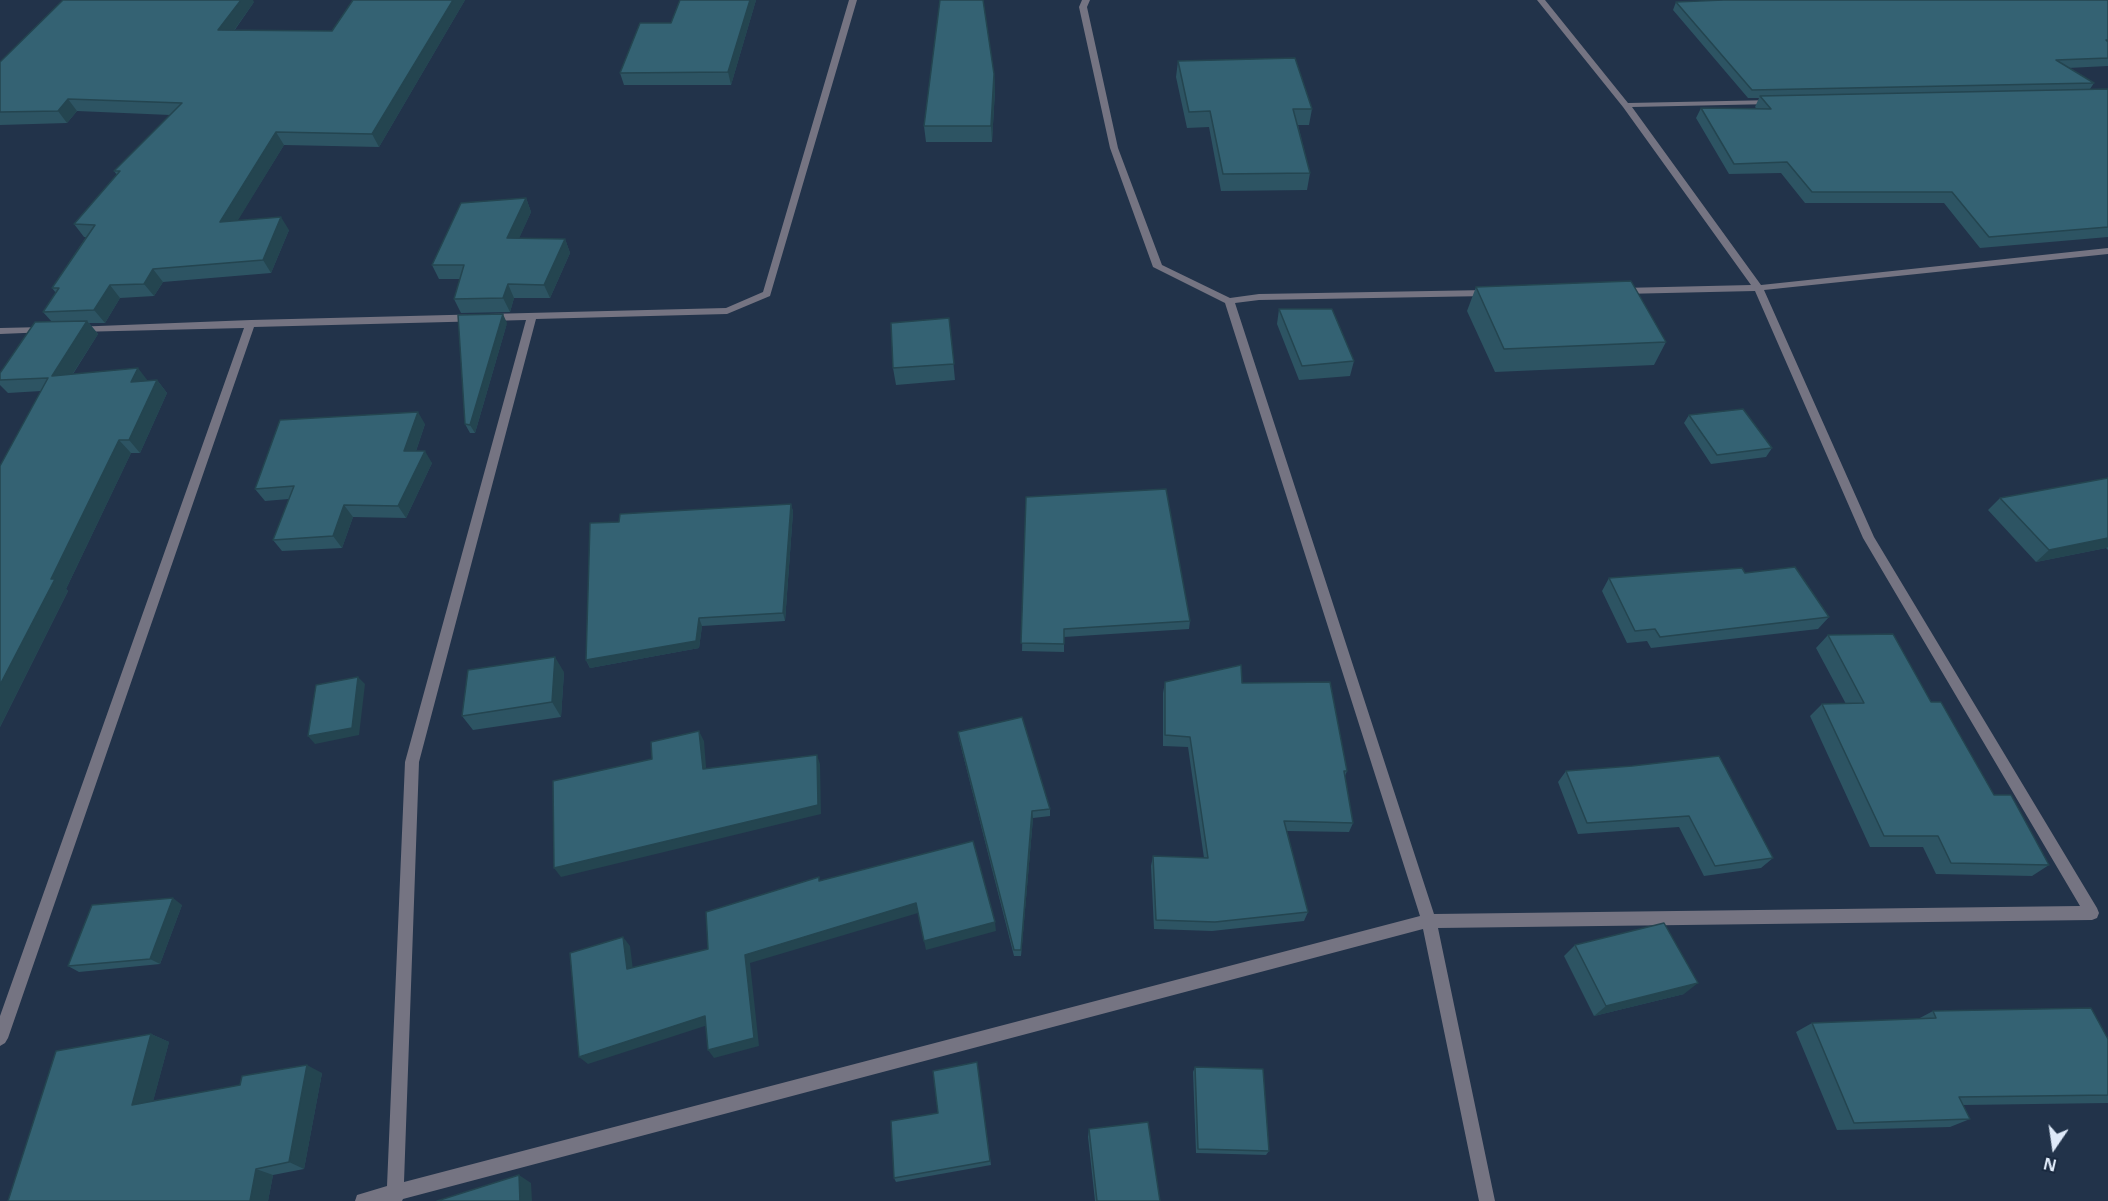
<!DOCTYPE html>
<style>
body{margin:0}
#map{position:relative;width:2108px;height:1201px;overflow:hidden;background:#22334a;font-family:"Open Sans",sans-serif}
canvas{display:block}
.north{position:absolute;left:2024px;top:1117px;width:60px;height:60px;-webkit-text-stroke:4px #19293f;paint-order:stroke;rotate:193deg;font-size:16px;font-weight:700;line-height:24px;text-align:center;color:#dfeaf9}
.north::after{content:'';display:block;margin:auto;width:21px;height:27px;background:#dfeaf9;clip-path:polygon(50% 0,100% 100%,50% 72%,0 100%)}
</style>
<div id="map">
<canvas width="2108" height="1201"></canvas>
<div class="north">N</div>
</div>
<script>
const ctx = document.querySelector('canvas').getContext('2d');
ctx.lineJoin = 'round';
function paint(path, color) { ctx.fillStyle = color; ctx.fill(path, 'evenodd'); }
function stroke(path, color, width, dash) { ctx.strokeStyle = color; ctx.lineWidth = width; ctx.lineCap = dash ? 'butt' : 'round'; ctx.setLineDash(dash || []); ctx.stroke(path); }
const minor = new Path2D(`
 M849,0H857L770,296L727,314L536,319L419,762L404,1182L1420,916L1225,303L1153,267L1110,148L1079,7L1082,0H1090L1087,7L1118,148L1162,265L1230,298L1259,294L1488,290L1493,293L1488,296L1259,300L1235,303L1434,914L2080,906L1863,538L1755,291L1622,294L1617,291L1622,288L1751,285L1623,107L1537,0H1545L1628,103L1775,100V104H1772L1632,107L1761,285L2108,248V254L1764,290L1874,537L2097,908L2099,913L2097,918L2092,920L1438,928L1495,1201H1479L1423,929L403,1199L402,1201H355L357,1195L387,1186L405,762L526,320L254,327L8,1038L5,1043L0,1046V1016L244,328L76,332L73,331V327L251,320L726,308L763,292Z
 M44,327L49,330L48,332L0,334V328Z`);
const wall = new Path2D(`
 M465,0L379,147L284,145L237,221L289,230L271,273L163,282L154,296L120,298L105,323H89L98,334L73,374L148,381L157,380L167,393L140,453H131L66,589L68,591L0,727V466L41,391L8,393L0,385V373L52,322L43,312L56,293L52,288L86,237H84L74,224L117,175L114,171L170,115L77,111L67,123L0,125V62L254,2L234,31H332Z
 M756,0L731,85H624L620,73L671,23Z
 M2108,0V66L2068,68L2094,83L2090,89H2108V237L1980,248L1944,203H1805L1781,173L1729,174L1696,118L1701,108H1756L1755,107L1759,98H1748L1673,10L1676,2Z
 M1178,61L1312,109L1309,125H1298L1310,173L1307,190L1221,191L1209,127L1187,128L1176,77Z
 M994,74L995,90L992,142H926L924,126Z
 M526,198L531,212L519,238L565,239L570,253L550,298H514L510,312L461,313L454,299L460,279H439L432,265Z
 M1476,287L1666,342L1654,365L1495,372L1467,311Z
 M1279,309L1354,361L1350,376L1299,380L1277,324Z
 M949,318L955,380L896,385L893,368Z
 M507,323L475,433H470L465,424Z
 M1689,415L1772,448L1766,457L1711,464L1684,423Z
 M425,424L416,451L432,463L406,518L353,517L342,548L282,551L273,540L289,499L265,501L255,489Z
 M2108,478V550L2106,548L2036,562L1988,510L2000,498Z
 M1026,497L1190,621L1189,629L1064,637V652L1022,651Z
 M791,504L793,512L785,621L702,626L699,648L590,668L586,660L619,522Z
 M1745,573L1829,617L1818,629L1651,648L1647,641L1627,643L1602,591L1609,578Z
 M1828,635L1931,702L1994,795L2049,865L2032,876L1936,874L1923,847H1870L1810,716L1822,704H1846L1816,648Z
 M564,672L561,717L473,730L462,716Z
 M1165,682L1242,683L1347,771L1345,776L1353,823L1349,832L1287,831L1308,912L1304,921L1212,931L1154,929L1151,866L1153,856L1204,858L1188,747L1163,746V693Z
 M958,732L1050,809V816L1033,818L1021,956H1014L959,739Z
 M1632,766L1773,858L1761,868L1704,876L1679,827L1578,834L1558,782L1566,771Z
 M182,905L160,964L79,972L68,966Z
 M1575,945L1684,994L1594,1016L1564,956Z
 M1933,1011L2108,1039V1103L1963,1105L1970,1119L1950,1127L1837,1130L1796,1032L1812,1023L1918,1019Z
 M151,1034L169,1042L153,1101L322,1073L304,1169L273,1175L268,1201H8Z
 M977,1062L991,1165L896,1182L894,1178L938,1113Z
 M1195,1067L1269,1151L1266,1155L1196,1153L1193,1072Z
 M1089,1129L1160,1201H1095L1088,1137Z`);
const shadedWall = new Path2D(`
 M241,0H253L254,2L225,43L218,30Z
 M453,0H465L379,147L372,134Z
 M750,0H756L731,85L728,72Z
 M994,74L995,90L992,142L991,126Z
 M68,99L77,111L67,123L58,111Z
 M276,132L284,145L229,235L220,222Z
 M526,198L531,212L513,252L507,238Z
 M281,217L289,230L271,273L263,260Z
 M565,239L570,253L550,298L544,285Z
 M153,269L163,282L154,296L144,284Z
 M508,284L514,298L510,312L503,298Z
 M110,285L120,298L105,323L94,310Z
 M503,314L507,323L475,433L470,425Z
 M87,321L98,334L63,389L52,376Z
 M138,368L148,381L131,382Z
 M157,380L167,393L140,453L129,440Z
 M418,412L425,424L412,463L404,451Z
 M119,440L131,453L66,589L68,591L0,727V685Z
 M425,451L432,463L406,518L398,506Z
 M791,504L793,512L785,621L783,613Z
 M344,505L353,517L342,548L333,536Z
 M2108,538V547L2106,548L2036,562L2049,550Z
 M699,618L702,626L699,648L590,668L586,660Z
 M555,657L564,672L561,717L552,702Z
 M358,677L365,684L359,735L315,744L308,736Z
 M699,731L704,741L707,779L703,769Z
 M817,755L820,764L821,814L561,877L554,868Z
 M1032,811L1033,818L1021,956V950Z
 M173,898L182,905L160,964L150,959Z
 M916,903L918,913L750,963L759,1046L714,1058L708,1050L745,955Z
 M995,922L996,931L926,950L924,941Z
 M623,937L630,946L634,978L627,969Z
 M1698,983L1684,994L1594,1016L1606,1006Z
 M705,1016L711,1024L588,1064L579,1057Z
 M151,1034L169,1042L150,1113L132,1105Z
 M307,1065L322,1073L304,1169L289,1162Z
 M256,1169L273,1175L268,1201H250Z
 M519,1175L531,1183L532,1201H520Z`);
const building = new Path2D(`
 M63,0H241L218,30L332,31L353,0H453L372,134L276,132L220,222L281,217L263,260L153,269L144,284L110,285L94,310L43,312L59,288H52L95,225L74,224L120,171H114L182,103L68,99L58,111L0,112V62Z
 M680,0H750L728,72L620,73L640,23H671Z
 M940,0H983L994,74L991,126H924Z
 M1723,0H2108V40H2106L2108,42V58L2056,60L2094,83L1752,90L1676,2Z
 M1295,58L1312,109H1293L1310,173L1223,174L1210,111L1189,112L1178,61Z
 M2108,89V227L1989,237L1952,192H1812L1787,162L1734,164L1701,108L1771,109L1760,96Z
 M526,198L507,238L565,239L544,285L508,284L503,298L454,299L464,265H432L461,203Z
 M1631,281L1666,342L1504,349L1476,287Z
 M1279,309H1332L1354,361L1302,366Z
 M503,314L470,425L465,424L458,315Z
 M949,318L954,364L893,368L891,323Z
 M87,321L52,376L138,368L131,382L157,380L129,440H119L51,579H55L0,685V466L48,378L0,380V373L35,322Z
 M1743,409L1772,448L1717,455L1689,415Z
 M418,412L404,451H425L398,506L344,505L333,536L273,540L294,486L255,489L280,420Z
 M2108,478V538L2049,550L2000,498Z
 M1166,489L1190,621L1064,629V644L1021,643L1026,497Z
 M791,504L783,613L699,618L696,641L586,660L590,523L619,522L620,514Z
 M1795,567L1829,617L1660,637L1655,629L1635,631L1609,578L1742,568L1745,573Z
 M1893,634L1931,702H1941L1994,795H2011L2049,865L1951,863L1938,836H1884L1822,704L1864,703L1828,635Z
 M555,657L552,702L462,716L468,670Z
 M1241,665L1242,683L1330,682L1347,771H1344L1353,823L1284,821L1308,912L1215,922L1156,920L1153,856L1208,858L1190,737L1165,735V682Z
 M358,677L352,728L308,736L316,685Z
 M1022,717L1050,809L1032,811L1021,950H1014L958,732Z
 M699,731L703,769L817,755L818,805L554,868L553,781L652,759L651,742Z
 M1719,756L1773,858L1715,866L1689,816L1587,823L1566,771L1632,766Z
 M973,841L995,922L924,941L916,903L745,955L754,1038L708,1050L705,1016L579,1057L570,953L623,937L627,969L708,949L706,912L819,877V881Z
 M173,898L150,959L68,966L92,905Z
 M1664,923L1698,983L1606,1006L1575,945Z
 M2091,1008L2108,1039V1095L1959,1097L1970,1119L1854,1123L1812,1023L1936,1018L1933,1011Z
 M151,1034L132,1105L240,1085L242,1076L307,1065L289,1162L256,1169L250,1201H8L56,1051Z
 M977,1062L990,1161L894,1178L891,1121L938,1113L933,1071Z
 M1195,1067L1263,1069L1269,1151L1198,1149Z
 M1148,1122L1160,1201H1097L1089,1129Z
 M519,1175L520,1201H437Z`);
paint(minor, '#757482');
paint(wall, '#2d5463');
paint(shadedWall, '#244550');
paint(building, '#346273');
stroke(building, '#244550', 1.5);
</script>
